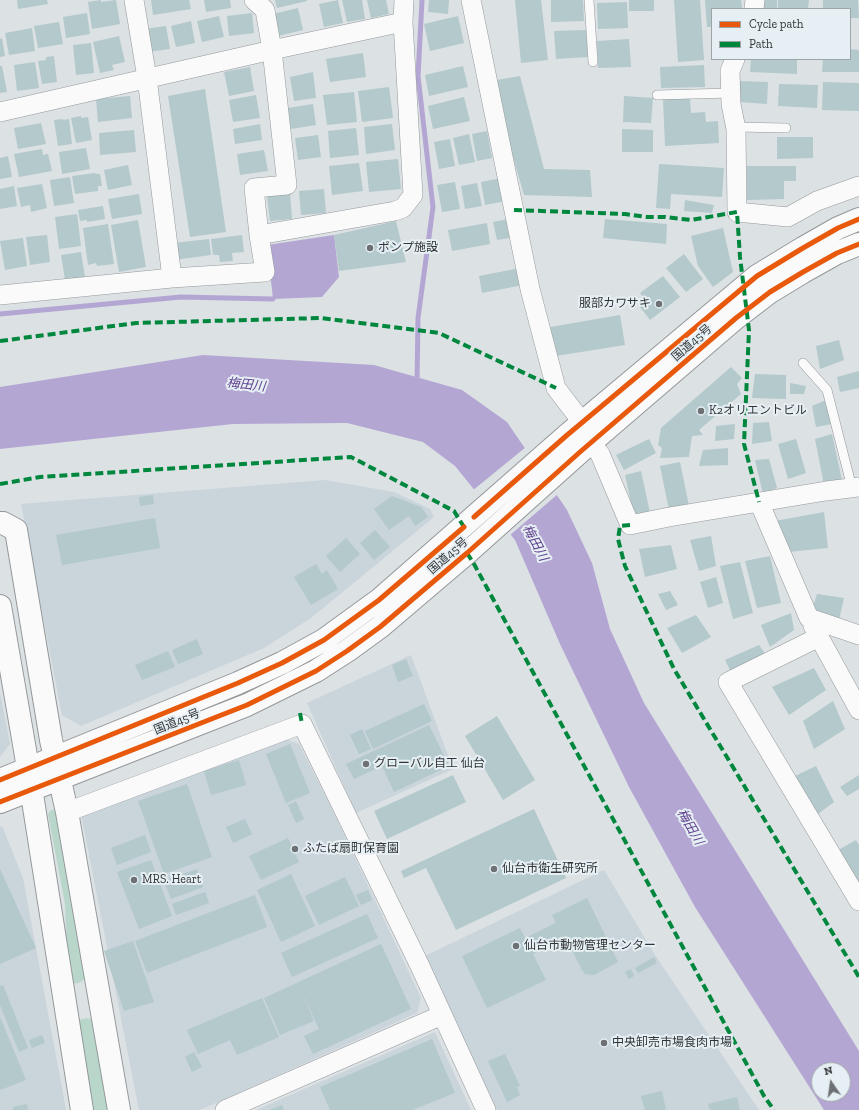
<!DOCTYPE html>
<meta charset="utf-8">
<style>
body{margin:0}
#map{position:relative;width:859px;height:1110px;overflow:hidden;background:#dce1e4;font-family:"Zilla Slab",serif}
canvas{display:block}
.legend{position:absolute;left:711px;top:8px;width:140px;height:52px;box-sizing:border-box;background:#e6eff4;border:1px solid #9ea5a8;margin:0;padding:5px 7px;list-style:none;font-size:12px;color:#313537}
.legend li{display:flex;align-items:center;gap:8px;height:20px}
.legend b{width:20px;border:1px solid #9ea5a8}
.north{position:absolute;left:811px;top:1062px;width:40px;height:40px;box-sizing:border-box;background:#e6eff4;border:1px solid #9ea5a8;border-radius:50%;rotate:347deg;font-size:11px;font-weight:700;line-height:16px;text-align:center;color:#313537}
.north::after{content:'';display:block;margin:auto;width:14px;height:18px;background:#6d7174;clip-path:polygon(50% 0,100% 100%,50% 72%,0 100%)}
</style>
<div id="map">
<canvas width="859" height="1110"></canvas>
<ul class="legend">
<li><b style="height:5px;background:#e8590c"></b>Cycle path</li>
<li><b style="height:5px;background:#00873e"></b>Path</li>
</ul>
<div class="north">N</div>
</div>
<script>
const ctx = document.querySelector('canvas').getContext('2d');
ctx.lineJoin = 'round';
function paint(path, color) { ctx.fillStyle = color; ctx.fill(path, 'evenodd'); }
function stroke(path, color, width, dash) { ctx.strokeStyle = color; ctx.lineWidth = width; ctx.lineCap = dash ? 'butt' : 'round'; ctx.setLineDash(dash || []); ctx.stroke(path); }
function drawText(font, color, halo, rows, align = 'center') {
  ctx.font = font + ' "Zilla Slab","Noto Sans JP",serif'; ctx.lineWidth = 4; ctx.setLineDash([]); ctx.textBaseline = 'middle'; ctx.strokeStyle = halo; ctx.fillStyle = color; for (const [text, x, y, turn = 0] of rows) {
    ctx.save(); ctx.translate(x, y); ctx.rotate((+turn || 0) * Math.PI / 180); ctx.textAlign = isNaN(turn) ? turn : align; if (halo) ctx.strokeText(text, 0, 0); ctx.fillText(text, 0, 0); ctx.restore();
  }
}
const built = new Path2D(`
 M325,480L394,492L430,509L434,517L311,618L264,648L81,726L62,715L21,504Z
 M411,655L453,769L356,813L307,703Z
 M0,693L10,744L0,757Z
 M285,739L299,744L333,811L421,998L417,1013L200,1110H139L81,814Z
 M2,826L23,878L66,1110H0V827Z
 M604,870L655,955L759,1110H497L425,956Z
 M435,1032L471,1110H256Z`);
const green = new Path2D(`
 M51,810H57L86,976C82,982 80,984 72,983L65,965L66,931L65,904L48,814Z
 M88,1018L92,1020L94,1023L109,1110H91L78,1021L82,1019Z`);
const water = new Path2D(`
 M334,235L339,277L322,297L273,299L267,245Z
 M203,355L374,365L462,390L507,422L567,510L592,563L610,629L644,703L859,1051V1110H824L695,907L629,787L560,644L515,540L455,466L423,442L347,423L233,424L0,449V387ZM819,1070H843V1094H819Z`);
const pier = new Path2D(`
 M526,447L558,494L509,536L472,491Z`);
const stream = new Path2D(`
 M0,314L181,297L273,299
 M417,383L418,318L433,207L418,76L422,0`);
const building = new Path2D(`
 M17,0H47L48,4L18,9Z
 M101,0V2L116,0L120,24L92,29L88,2Z
 M151,0H189L191,9L153,15Z
 M204,0H230L231,8L206,12Z
 M275,0H307V1L277,8Z
 M338,0L343,23L324,27L319,4Z
 M342,0H362L365,19L347,22Z
 M367,0H386L389,14L371,18Z
 M429,0H449L448,14L428,12Z
 M515,0H541L548,60L521,63Z
 M551,0H583L584,21L551,22Z
 M629,0H654V11H629Z
 M674,0H700L704,60L678,62Z
 M705,0H741L742,9H712V27H707Z
 M761,0H777V9H761Z
 M778,0H809L808,9H778Z
 M823,0H858L859,18H850V9H823Z
 M627,2L628,28L598,29L597,3Z
 M298,8L303,30L278,36L273,14Z
 M87,13L90,34L66,38L63,17Z
 M252,13L254,33L229,36L227,16Z
 M219,16L224,37L202,42L197,21Z
 M458,16L464,43L430,51L424,24Z
 M191,21L195,43L176,47L171,26Z
 M59,22L63,44L38,48L34,26Z
 M166,26L170,49L148,52L144,29Z
 M32,28L35,51L9,55L5,33Z
 M586,30L588,57L556,59L554,31Z
 M119,36L125,62L112,65L114,70L100,73L93,42Z
 M2,38L5,56L0,57V39Z
 M629,39L631,67L598,68L597,41Z
 M91,43L94,73L76,75L73,45Z
 M850,49L859,50V72H822L823,59H850Z
 M363,53L366,77L330,82L326,59Z
 M54,56L57,82L42,84L38,61L46,60V57Z
 M751,59H797V74L750,72Z
 M35,62L39,88L17,91L14,65Z
 M704,65L705,87L661,88L660,67Z
 M0,66H2L7,92L0,93Z
 M463,66L468,87L429,96L425,75Z
 M250,67L254,91L229,96L224,72Z
 M313,72L316,98L294,101L290,77Z
 M520,76L544,169L590,170L592,197L524,195L491,81Z
 M740,81L768,82L767,104L739,102Z
 M823,82L859,83V111L822,110Z
 M779,84L818,85L817,108L778,106Z
 M389,87L393,118L362,122L358,91Z
 M205,89L226,232L190,237L168,96Z
 M354,92L357,122L327,125L323,95Z
 M256,95L260,118L233,122L229,100Z
 M130,96L132,118L98,122L96,99Z
 M624,96L653,98L651,123L623,122Z
 M464,97L470,121L433,129L428,106Z
 M690,98L691,113L705,112L706,122L718,121L719,143L665,146L663,99Z
 M313,104L316,125L291,129L288,108Z
 M81,116V118L88,117L92,140L76,143L71,118Z
 M63,119V120L69,119L72,144L58,146L54,120Z
 M41,123L46,144L18,149L14,128Z
 M260,124L262,140L235,144L233,129Z
 M392,124L395,150L366,154L364,127Z
 M356,128L359,155L330,158L328,131Z
 M622,129L653,130V152H622Z
 M134,130L136,152L100,155L99,133Z
 M487,131L492,158L477,161L472,134Z
 M469,134L475,162L459,165L453,138Z
 M318,135L321,157L298,160L295,138Z
 M777,137H813V158L777,159Z
 M450,139L455,166L439,169L434,142Z
 M86,148L90,169L62,174L59,152Z
 M42,149L43,155L48,154L52,171L19,177L14,154Z
 M264,150L268,171L240,175L237,154Z
 M8,156L12,177L0,179V158Z
 M398,159L401,189L369,192L366,162Z
 M359,163L363,191L332,195L329,166Z
 M659,164L724,168L722,197L671,194L670,209L656,208Z
 M128,165L132,185L108,190L104,170Z
 M747,166H796V181H784V199L747,200Z
 M95,173L96,174H100L102,186H98V191L75,194L72,176Z
 M70,177L74,203L54,206L50,180Z
 M501,178L506,201L485,205L481,182Z
 M455,182L460,209L442,212L437,185Z
 M477,183L482,206L465,209L461,186Z
 M42,184L47,208L31,212L30,205L21,207L17,188Z
 M14,186L17,206L0,209V189Z
 M324,189L326,213L301,215L299,191Z
 M290,193L292,219L270,221L267,196Z
 M139,194L142,214L112,219L108,199Z
 M685,200L714,205L712,213L684,211Z
 M103,206L105,219L87,222V220L80,221L78,210Z
 M77,214L81,246L59,249L55,217Z
 M513,218L516,237L497,240L493,222Z
 M605,219L667,224L666,244L603,238Z
 M138,220L146,267L119,272L111,225Z
 M396,221L406,262L339,271L334,235Z
 M487,223L490,244L452,251L448,230Z
 M108,224L114,264L97,266L96,263L88,265L83,228Z
 M723,228L733,272L713,287L698,266L691,236Z
 M47,235L50,262L30,265L26,237Z
 M242,235L244,252L232,253L233,261L220,262L219,255H213L211,239Z
 M23,238L27,266L5,270L0,241Z
 M209,239L211,255L174,260L173,243Z
 M81,252L85,277L65,280L61,255Z
 M684,254L703,279L686,292L666,268Z
 M520,268L523,285L482,293L479,276Z
 M663,276L680,297L650,320L640,307L647,302L640,293Z
 M620,315L625,345L556,356L550,327Z
 M839,340L844,360L820,369L816,346Z
 M731,367L742,378L737,384L741,394L699,430L703,435L692,436L689,457L660,458L662,448L658,445L661,428Z
 M859,371V388L840,392L837,377Z
 M755,374L786,375V399L752,398Z
 M790,383L806,386L804,394H790Z
 M826,400L832,424L816,427L812,406Z
 M769,422L772,441L752,444L753,423Z
 M735,424L734,439L715,441L716,426Z
 M832,434L843,485H824L815,439Z
 M649,439L656,453L624,470L616,455Z
 M796,439L806,473L788,479L778,444Z
 M728,448V465L699,466L703,450Z
 M769,459L777,488L763,494L755,460Z
 M680,462L690,511L670,515L660,466Z
 M641,471L651,517L635,521L625,475Z
 M153,495L154,504L140,506L139,497Z
 M392,496L421,507L428,517L415,526L409,516L389,530L374,509Z
 M824,512L828,548L788,552L775,521Z
 M155,518L160,548L62,565L56,535Z
 M375,530L390,547L374,560L360,543Z
 M711,536L716,566L699,571L690,540Z
 M346,538L360,554L340,572L326,556Z
 M671,545L677,569L645,577L639,549Z
 M770,556L781,603L757,608L745,561Z
 M740,562L753,613L733,619L720,566Z
 M316,564L322,574L327,570L338,589L311,605L294,577Z
 M716,577L723,603L708,608L700,582Z
 M670,591L678,605L666,610L658,594Z
 M817,594L844,598L839,620L812,610Z
 M791,613L794,630L770,647L761,625Z
 M696,615L711,637L682,653L667,628Z
 M197,639L203,654L178,664L172,650Z
 M759,645L766,655L732,674L725,660Z
 M168,651L175,667L142,680L135,665Z
 M406,659L413,676L398,682L392,665Z
 M814,668L826,690L789,715L772,687Z
 M833,701L845,729L814,749L803,721Z
 M424,704L432,721L373,749L365,731Z
 M497,716L535,780L503,800L465,736Z
 M429,725L449,766L394,792L382,766L354,779L346,764Z
 M362,729L371,749L359,754L350,735Z
 M290,744L310,793L286,803L266,754Z
 M239,760L246,785L211,795L204,771Z
 M816,766L834,802L818,814L795,776Z
 M453,775L466,802L387,839L374,811Z
 M859,775V789L847,796L840,787Z
 M187,784L212,857L164,874L138,801Z
 M296,801L304,819L296,823L288,805Z
 M534,809L566,878L456,930L426,868L404,878L401,871Z
 M245,819L252,834L233,843L226,827Z
 M145,835L151,852L117,865L111,848Z
 M288,838L299,862L261,880L249,856Z
 M856,840L859,845V893L831,854Z
 M151,860L172,916L139,929L117,872Z
 M0,869L36,948L0,964Z
 M197,869L203,887L171,899L164,881Z
 M291,874L315,926L281,942L257,890Z
 M345,877L359,906L319,925L305,896Z
 M368,890L372,900L361,905L356,895Z
 M205,892L209,903L176,915L172,904Z
 M255,895L267,927L147,973L135,941Z
 M587,898L618,962L594,975L585,974L582,970L566,938L533,954L546,980L487,1008L462,956L520,928L525,938L556,923L552,915Z
 M367,914L378,938L292,977L281,953Z
 M133,941L154,1002L124,1011L104,951Z
 M381,944L411,1009L313,1054L304,1036L319,1029L301,990L314,1021L280,1035L264,998Z
 M654,957L657,963L638,973L635,968Z
 M631,969L634,976L629,979L625,972Z
 M3,985L28,1048L19,1052L0,1005V986Z
 M262,998L279,1037L237,1055L230,1040L198,1054L187,1030Z
 M0,1017L26,1080L0,1090Z
 M42,1035L45,1043L32,1048L29,1040Z
 M432,1039L455,1093L412,1110H330L320,1087Z
 M194,1052L202,1067L192,1072L185,1057Z
 M505,1054L520,1086L517,1087L520,1095L507,1102L488,1061Z
 M662,1091L666,1110H645L641,1096Z
 M737,1097L740,1110H710L708,1104Z
 M27,1104L28,1110H13V1107Z
 M282,1105L284,1110H269Z`);
const service = new Path2D(`
 M589,0L593,62
 M657,95L731,93
 M736,127L786,128
 M803,363L827,390L852,488`);
const minor = new Path2D(`
 M134,0L147,78L172,278
 M254,0L265,10L272,50L287,185L254,188L259,235
 M471,0L530,289L556,388L582,422
 M754,9L755,0
 M735,59L730,71L731,104L736,129L737,212L788,217L817,201L859,186
 M0,112L272,50L403,22
 M0,295L172,278L265,272L259,235L395,211L403,208L413,195L403,22L404,0
 M591,443L600,454L630,525L669,517L826,491L859,487
 M759,502L809,618L859,635
 M813,626L859,710
 M819,637L728,682L859,901
 M67,812L302,724L419,964L486,1110
 M225,1110L442,1015`);
const tertiary = new Path2D(`
 M0,523H3L16,530L51,740L67,812L119,1110
 M0,606L25,750L82,1110`);
const trunk = new Path2D(`
 M0,780L238,683L282,663L324,640L379,600L566,436L757,276L803,248L838,228L859,219
 M0,802L247,705L316,671L347,651L380,627L467,553L580,452L736,318L770,292L803,272L837,253L859,244`);
const quiet = new Path2D(`
 M514,210L625,214L647,217H665L691,220L737,212L740,257L749,330L744,444L759,502
 M0,341L136,323L321,318L439,333L556,388
 M0,484L40,477L351,457L454,511L464,527
 M630,525L620,526L618,539L625,566L674,669L859,977
 M467,553L474,564L764,1096L774,1110
 M300,713L302,724`);
const cycleway = new Path2D(`
 M474,517L566,436L757,276L803,248L838,228L859,219
 M0,780L238,683L282,663L324,640L379,600L464,527
 M0,802L247,705L316,671L347,651L380,627L467,553L580,452L736,318L770,292L803,272L837,253L859,244`);
const markers = [
 [370,248,4,"#6d7174"],
 [659,304,4,"#6d7174"],
 [701,411,4,"#6d7174"],
 [366,764,4,"#6d7174"],
 [295,849,4,"#6d7174"],
 [494,869,4,"#6d7174"],
 [134,880,4,"#6d7174"],
 [516,946,4,"#6d7174"],
 [604,1043,4,"#6d7174"]
];
const poiNames = [
 ["ポンプ施設",378,248],
 ["服部カワサキ",651,304,"right"],
 ["K2オリエントビル",709,411],
 ["グローバル自工 仙台",374,764],
 ["ふたば扇町保育園",303,849],
 ["仙台市衛生研究所",502,869],
 ["MRS. Heart",142,880],
 ["仙台市動物管理センター",524,946],
 ["中央卸売市場食肉市場",612,1043]
];
const streetNames = [
 ["国道45号",692,343,-41],
 ["国道45号",448,556,-41],
 ["国道45号",177,722,-22]
];
const waterNames = [
 ["梅田川",246,385,6],
 ["梅田川",535,543,62],
 ["梅田川",690,827,60]
];
paint(built, '#c9d4db');
paint(green, '#b8d7ca');
paint(water, '#b4a6d3');
paint(pier, '#dce1e4');
stroke(stream, '#b4a6d3', 5);
paint(building, '#b3c9cb');
stroke(service, '#94989a', 10);
stroke(minor, '#94989a', 20);
stroke(tertiary, '#94989a', 24);
stroke(trunk, '#94989a', 24);
stroke(service, '#fafafb', 9);
stroke(minor, '#fafafb', 19);
stroke(tertiary, '#fafafb', 22);
stroke(trunk, '#fafafb', 22);
stroke(quiet, '#00873e', 4, [8, 4]);
stroke(cycleway, '#e8590c', 5);
for (const [x, y, r, color] of markers) { const dot = new Path2D(); dot.arc(x, y, r, 0, 2 * Math.PI); ctx.fillStyle = color; ctx.fill(dot); stroke(dot, '#e6eff4', 1.5); }
drawText('12px', '#313537', '#e6eff4', poiNames, 'left');
drawText('12px', '#313537', '#e6eff4', streetNames);
drawText('italic 13px', '#624291', '#e6eff4', waterNames);
</script>
